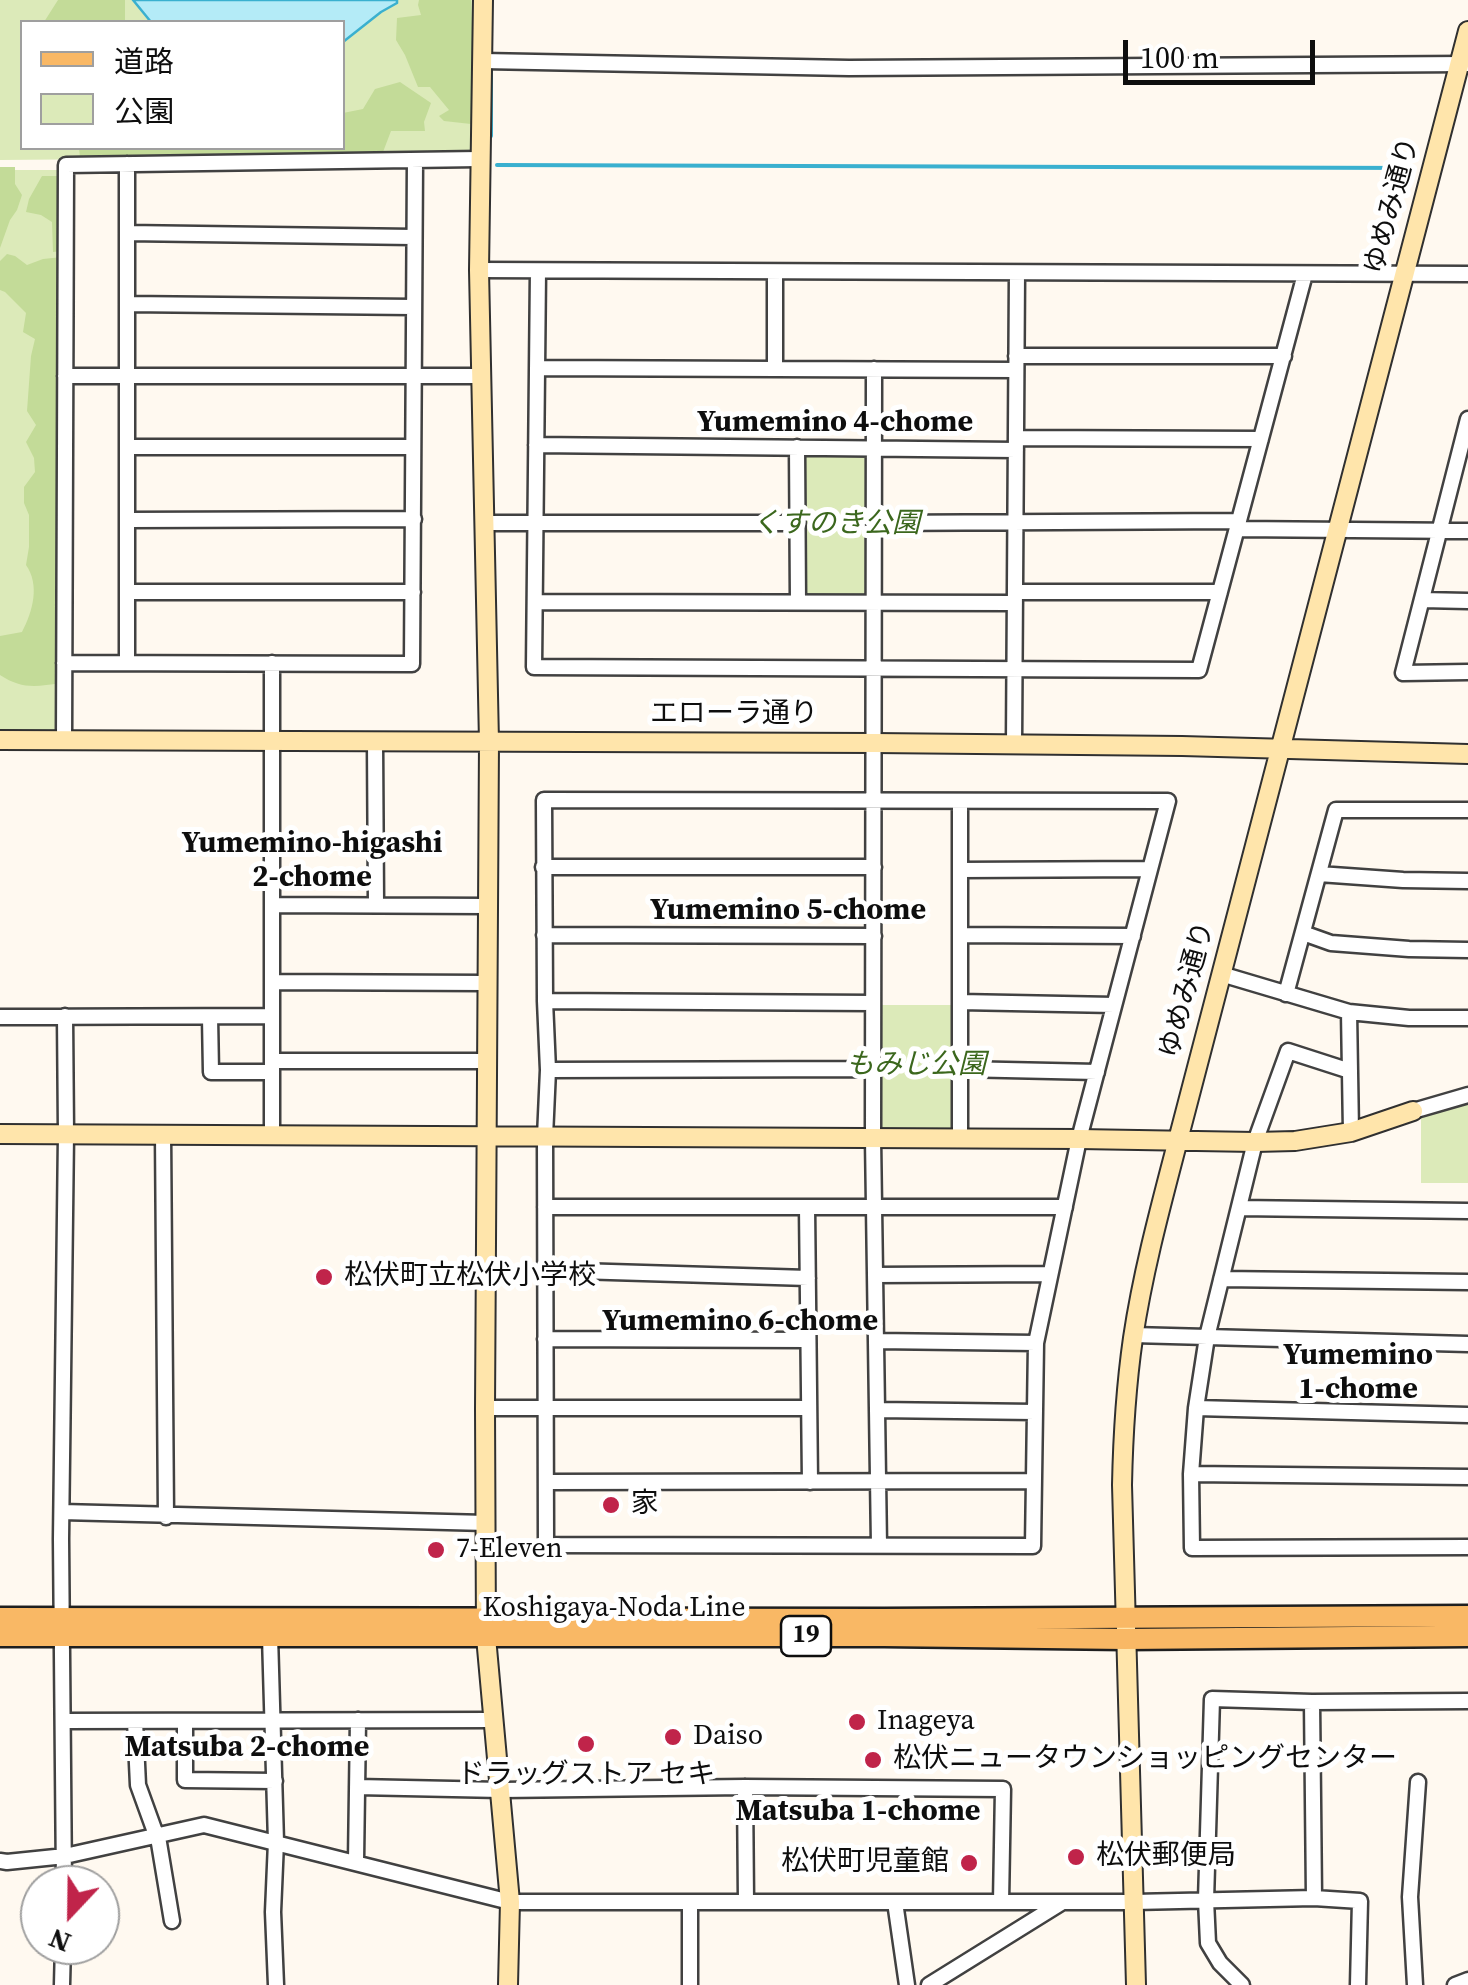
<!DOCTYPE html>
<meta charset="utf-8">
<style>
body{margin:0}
#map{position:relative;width:1468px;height:1985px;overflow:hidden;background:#fff9f0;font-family:"Source Serif 4","Noto Sans JP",serif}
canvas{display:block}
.legend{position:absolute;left:20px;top:20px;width:325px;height:130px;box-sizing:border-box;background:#fff;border:2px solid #9f9f9f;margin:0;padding:12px 18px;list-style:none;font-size:30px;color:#0e0e0e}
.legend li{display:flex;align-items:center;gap:20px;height:50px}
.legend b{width:50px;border:2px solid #9f9f9f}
.north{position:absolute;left:20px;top:1865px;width:100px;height:100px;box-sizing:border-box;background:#fff;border:2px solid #9f9f9f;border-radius:50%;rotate:202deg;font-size:28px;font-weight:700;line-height:40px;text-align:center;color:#0e0e0e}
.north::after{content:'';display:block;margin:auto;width:35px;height:45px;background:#c0244a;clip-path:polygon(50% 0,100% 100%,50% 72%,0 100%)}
.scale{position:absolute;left:1123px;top:40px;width:192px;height:45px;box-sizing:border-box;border:5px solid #0e0e0e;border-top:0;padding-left:12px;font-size:30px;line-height:35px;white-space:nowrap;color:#0e0e0e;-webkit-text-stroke:8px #fff;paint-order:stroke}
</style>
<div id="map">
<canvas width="1468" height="1985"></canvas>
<ul class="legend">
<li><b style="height:12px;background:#f9b865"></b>道路</li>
<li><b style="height:28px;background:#dceab9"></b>公園</li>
</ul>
<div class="north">N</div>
<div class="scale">100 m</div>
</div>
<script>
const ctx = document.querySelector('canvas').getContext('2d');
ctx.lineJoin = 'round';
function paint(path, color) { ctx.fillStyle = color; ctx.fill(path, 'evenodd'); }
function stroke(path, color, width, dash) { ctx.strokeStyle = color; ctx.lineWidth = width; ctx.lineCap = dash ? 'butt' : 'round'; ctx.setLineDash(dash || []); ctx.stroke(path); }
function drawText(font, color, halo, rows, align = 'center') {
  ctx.font = font + ' "Source Serif 4","Noto Sans JP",serif'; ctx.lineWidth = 10; ctx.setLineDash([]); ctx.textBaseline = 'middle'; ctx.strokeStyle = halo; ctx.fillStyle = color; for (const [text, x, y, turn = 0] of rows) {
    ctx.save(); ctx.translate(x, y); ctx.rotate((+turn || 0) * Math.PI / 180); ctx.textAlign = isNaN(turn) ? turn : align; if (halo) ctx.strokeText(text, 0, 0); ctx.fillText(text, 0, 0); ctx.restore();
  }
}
const green = new Path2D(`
 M0,0H483L477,156L0,160ZM22,22H342V148H22Z
 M0,170H60L55,732H0Z
 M869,453L870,597H803L802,454Z
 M881,1005H952L953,1126L947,1130L886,1131L880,1127Z
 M1468,1102V1183H1421V1118Z`);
const forest = new Path2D(`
 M58,0H125V22H44Z
 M419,0H471L475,92L471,124L444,121L439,116L449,110L430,87H418L405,55L396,40L397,18L421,15L418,5Z
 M400,82L431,103L424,122L425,131H391L383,152L80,157L79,148H342L343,113L363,109L375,89Z
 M0,167H15V184L22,195L17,210L10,220L0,248Z
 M42,176H64L62,251L53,252L52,222L41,215L26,212L29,199Z
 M7,254L15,256L27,265L43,259L62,257L60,683C36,687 21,689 0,675V636L22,632C33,611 40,585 26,565L29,547V515L24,503V487L35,472L34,458L26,442L36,425L27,411L31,356L35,339L23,332L26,313L5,292L0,290V261Z`);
const water = new Path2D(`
 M133,0H397V3L381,12L343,42L342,22H151Z`);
const stream = new Path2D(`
 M491,57V31
 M491,136V66
 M497,165L1410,168`);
const street = new Path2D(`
 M483,61L849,68L1467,64
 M127,233L413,237
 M479,270L1468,274
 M538,271L534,667L1199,670L1305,274
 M127,304L413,307
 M1016,356H1284
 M537,368L1016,370
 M775,369V272
 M874,369L873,1139L879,1545
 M65,376H481
 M1468,419L1403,673L1468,672
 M1016,438L1261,439
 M536,445L1016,450
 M127,447H413
 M797,447L798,602
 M127,520L414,519
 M484,523H798
 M874,523L1239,521
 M1237,529L1468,531
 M127,592H413
 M1015,592H1220
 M1422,600L1468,601
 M535,602L1015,603
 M64,663L412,664L415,160
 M127,663V164
 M64,741L66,165L479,159
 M375,742L376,905
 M1014,744L1017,273
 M544,800L1168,801L1079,1139L1036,1343L1033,1546L546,1545L545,1137L548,1070L545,1001Z
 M543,867H874
 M960,870L1150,869
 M1319,874L1403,880L1468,881
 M272,905L487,906
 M1303,933L1331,943L1409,949L1468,950
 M544,935L874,936
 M960,935L1133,936
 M1221,974L1349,1012L1409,1018H1468
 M272,982L486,983
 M1286,994L1336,810H1468
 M545,1001L873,1003
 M960,1002L1114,1005
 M1349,1012L1351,1132
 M0,1017L272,1016
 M210,1017L211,1072H272
 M272,1061H487
 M960,1069L1097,1072
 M548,1070L873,1069
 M1350,1071L1288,1051L1255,1142L1207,1337L1196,1408L1191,1474L1192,1548L1468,1547
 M1413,1111L1468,1095
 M163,1134L166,1517
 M272,1134V663
 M960,1138V801
 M545,1207H1065
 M807,1207L810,1482
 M1239,1208L1468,1211
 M545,1270L808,1278
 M875,1275L1050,1274
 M1221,1279L1468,1282
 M1133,1335L1468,1344
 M545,1339L808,1340
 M876,1341L1036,1343
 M485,1408H809
 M1196,1408L1468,1415
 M877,1410L1035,1412
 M1191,1474L1468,1477
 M546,1482L1034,1481
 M62,1512L486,1523
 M270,1636L276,1842L273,1912L276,1985
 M1312,1702L1314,1898
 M63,1721L493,1720
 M135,1721L138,1785L159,1843L172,1921
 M185,1721V1780L275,1781
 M357,1787L501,1790L745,1787L1003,1789L1001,1902
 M745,1787L746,1902
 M0,1861L7,1862L65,1856L204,1825L510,1902H1134L1314,1898L1360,1901L1358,1985
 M356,1861L358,1720
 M64,1885L61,1539L66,1134L65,1016
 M895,1902L907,1985
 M62,1985L63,1945
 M690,1985V1902
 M929,1985L1061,1903
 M1242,1985L1220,1963L1208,1943L1206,1900L1212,1699L1312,1702L1468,1701
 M1415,1985L1410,1897L1418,1782
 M1455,1985L1468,1980`);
const secondary = new Path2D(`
 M483,0L479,270L489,742L485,1408L486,1637L510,1902L508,1985
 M0,740L874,743L1182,746L1468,754
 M0,1134L1079,1139L1255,1142L1295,1141L1351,1132L1413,1111
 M1136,1985L1122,1485C1123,1436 1126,1387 1133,1338C1143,1271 1161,1205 1178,1140L1468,31`);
const primary = new Path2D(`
 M0,1618L884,1619L1468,1616
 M0,1636H884L1125,1639L1468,1636`);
const markers = [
 [324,1277,10,"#c0244a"],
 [611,1505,10,"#c0244a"],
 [436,1550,10,"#c0244a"],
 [857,1722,10,"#c0244a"],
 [673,1737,10,"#c0244a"],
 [586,1744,10,"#c0244a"],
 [873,1760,10,"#c0244a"],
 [1076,1857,10,"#c0244a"],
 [969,1863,10,"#c0244a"]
];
const shields = [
 [806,1636,50]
];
const shieldNames = [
 ["19",806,1636]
];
const streetNames = [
 ["ゆめみ通り",1393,206,-75],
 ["エローラ通り",734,715],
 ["ゆめみ通り",1188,990,-75],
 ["Koshigaya-Noda Line",614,1609]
];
const parkNames = [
 ["くすのき公園",836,525],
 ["もみじ公園",916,1066]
];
const poiNames = [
 ["松伏町立松伏小学校",344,1277],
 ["家",631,1505],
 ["7-Eleven",456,1550],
 ["Inageya",877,1722],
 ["Daiso",693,1737],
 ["松伏ニュータウンショッピングセンター",893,1760],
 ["ドラッグストア セキ",586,1776,"center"],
 ["松伏郵便局",1096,1857],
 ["松伏町児童館",949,1863,"right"]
];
const neighbourhoodNames = [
 ["Yumemino 4-chome",835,423],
 ["Yumemino-higashi",312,844],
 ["2-chome",312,878],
 ["Yumemino 5-chome",788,911],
 ["Yumemino 6-chome",740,1322],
 ["Yumemino",1358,1356],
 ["1-chome",1358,1390],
 ["Matsuba 2-chome",247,1748],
 ["Matsuba 1-chome",858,1812]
];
paint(green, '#dceab9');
paint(forest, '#c3db98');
paint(water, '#b4ebf7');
stroke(water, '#3ab0cf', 2.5);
stroke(stream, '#3ab0cf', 4);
stroke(street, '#414141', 19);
stroke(secondary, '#303030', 22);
stroke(primary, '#1f1f1f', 25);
stroke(street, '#fff', 14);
stroke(secondary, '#ffe5ab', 18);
stroke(primary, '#f9b865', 20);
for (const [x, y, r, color] of markers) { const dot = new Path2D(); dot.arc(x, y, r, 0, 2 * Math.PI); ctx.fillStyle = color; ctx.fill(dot); stroke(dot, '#fff', 4); }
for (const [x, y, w] of shields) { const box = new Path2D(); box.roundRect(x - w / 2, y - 20, w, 40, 8); ctx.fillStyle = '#fff'; ctx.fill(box); stroke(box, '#0e0e0e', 2.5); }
drawText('bold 25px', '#0e0e0e', null, shieldNames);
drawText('28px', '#0e0e0e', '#fff', streetNames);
drawText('italic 28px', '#3b671d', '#fff', parkNames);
drawText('28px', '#0e0e0e', '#fff', poiNames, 'left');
drawText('bold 30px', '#0e0e0e', '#fff', neighbourhoodNames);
</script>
